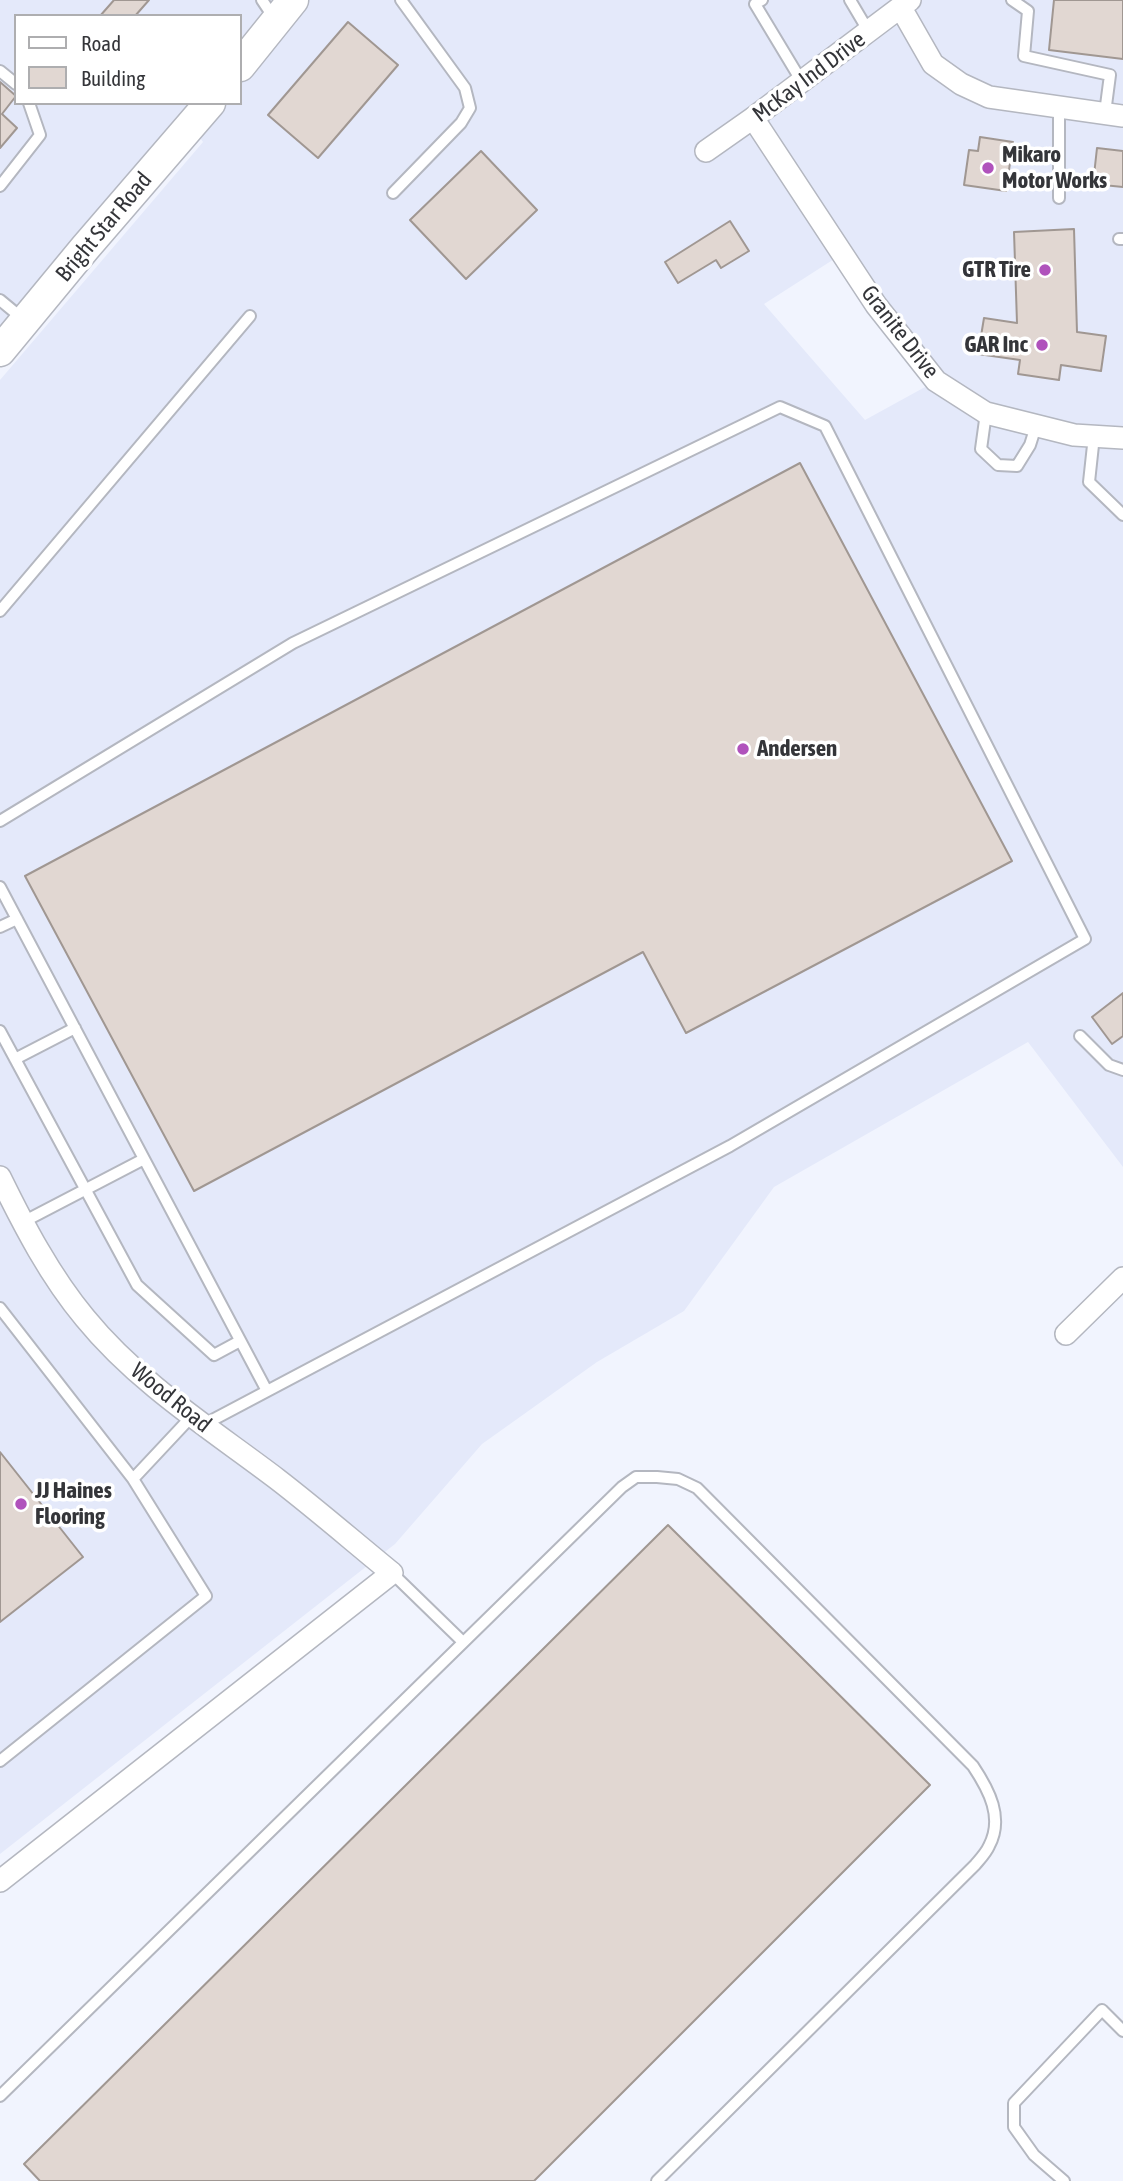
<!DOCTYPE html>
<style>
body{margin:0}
#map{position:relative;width:1123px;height:2181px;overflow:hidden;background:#f1f4fe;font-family:"Asap Condensed",sans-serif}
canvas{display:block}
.legend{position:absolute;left:14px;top:14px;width:228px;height:91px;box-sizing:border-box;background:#fff;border:2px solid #aeaeb0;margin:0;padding:9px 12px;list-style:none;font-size:21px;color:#343539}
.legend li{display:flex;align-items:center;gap:14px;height:35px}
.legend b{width:35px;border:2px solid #aeaeb0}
</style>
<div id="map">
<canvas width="1123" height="2181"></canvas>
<ul class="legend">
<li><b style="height:9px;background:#fff"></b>Road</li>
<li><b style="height:19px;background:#e1d7d2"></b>Building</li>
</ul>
</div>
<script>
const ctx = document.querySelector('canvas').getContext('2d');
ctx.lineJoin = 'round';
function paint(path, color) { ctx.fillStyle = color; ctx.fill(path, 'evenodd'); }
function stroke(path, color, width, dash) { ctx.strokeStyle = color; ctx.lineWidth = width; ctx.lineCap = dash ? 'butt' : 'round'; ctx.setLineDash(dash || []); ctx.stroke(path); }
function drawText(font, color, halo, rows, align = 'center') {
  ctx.font = font + ' "Asap Condensed",sans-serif'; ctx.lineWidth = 7; ctx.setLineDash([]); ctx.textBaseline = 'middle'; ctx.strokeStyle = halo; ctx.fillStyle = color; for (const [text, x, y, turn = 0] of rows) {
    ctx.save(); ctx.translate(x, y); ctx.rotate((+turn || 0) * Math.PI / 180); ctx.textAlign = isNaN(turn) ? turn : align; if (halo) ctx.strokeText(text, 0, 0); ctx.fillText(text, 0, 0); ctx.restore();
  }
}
const built = new Path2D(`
 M0,0H1123V1167L1028,1042L774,1187L684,1311L597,1362L482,1444L395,1544L0,1854V380L203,142L192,126L0,351ZM16,16H240V103H16ZM842,254L936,381L865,420L764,304Z`);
const building = new Path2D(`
 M114,0H149L135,16H100Z
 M1054,0H1123V59L1049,50Z
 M348,22L398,65L318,158L268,115Z
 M0,82L16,96L2,114L17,128L0,148Z
 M980,137L1013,142L1006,191L964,185L969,150L978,151Z
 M1097,148L1123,151V187L1093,184Z
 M481,151L537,210L466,279L410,220Z
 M730,221L749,251L721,268L716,260L678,283L665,262Z
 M1074,229L1077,332L1106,336L1101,371L1061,365L1059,380L1018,374L1020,360L978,354L984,318L1017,323L1014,232Z
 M800,463L1012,861L686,1033L643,952L194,1191L25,876Z
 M1123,993V1036L1112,1044L1092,1017Z
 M0,1452L83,1557L0,1622Z
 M668,1525L930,1785L534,2181H40L24,2164Z`);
const lane = new Path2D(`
 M262,0L274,18
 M762,0L755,4L802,82
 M850,0L869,32
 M1012,0L1028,11L1024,56L1110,75L1105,113
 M0,71L16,84
 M1059,106V198
 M0,186L40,135L29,103
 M393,193L461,123L470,108L465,88L401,0
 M1119,239H1123
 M0,300L23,319
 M986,413L981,449L998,465L1017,466L1030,445L1036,426
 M1094,436L1089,482L1123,515
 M0,611L250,316
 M0,821L293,643L780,407L825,426L1085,939L730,1146L203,1425
 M0,887L267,1391
 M0,927L17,919
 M0,1031L137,1285L214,1355L240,1341
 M1080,1036L1109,1065L1123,1070
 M15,1059L75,1028
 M23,1222L144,1159
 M0,1308L133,1479
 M392,1573L463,1642
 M0,1761L206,1596L133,1479L192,1416
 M0,2096L622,1487L636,1477H657L678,1479L697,1488L973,1766C989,1790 1004,1818 989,1846C986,1853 980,1859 975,1865L657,2181
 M1064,2181L1034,2155L1014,2127V2103L1102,2010L1123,2031`);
const street = new Path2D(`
 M901,8L933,64L961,84L989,97L1123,116
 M753,118L876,305L936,381L986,413L1074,435L1123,438
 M706,151L753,118L910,0
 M0,1177C24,1226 50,1276 85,1318C138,1383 211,1429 277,1479C316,1509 354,1542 392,1573L0,1881
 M1066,1334L1123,1278`);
const secondary = new Path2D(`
 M240,66L293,0
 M0,351L85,248L210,103`);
const markers = [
 [988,168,7,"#b052bc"],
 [1045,270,7,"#b052bc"],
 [1042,345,7,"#b052bc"],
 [743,749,7,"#b052bc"],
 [21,1504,7,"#b052bc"]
];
const streetNames = [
 ["McKay Ind Drive",809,77,-37],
 ["Bright Star Road",104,227,-50],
 ["Granite Drive",900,332,52],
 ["Wood Road",171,1398,39]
];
const poiNames = [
 ["Mikaro",1002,155],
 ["Motor Works",1002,181],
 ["GTR Tire",1031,270,"right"],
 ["GAR Inc",1028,345,"right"],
 ["Andersen",757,749],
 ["JJ Haines",35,1491],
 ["Flooring",35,1517]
];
paint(built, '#e4e9fa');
paint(building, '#e1d7d2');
stroke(building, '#a09792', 2);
stroke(lane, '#b4b7c0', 14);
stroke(street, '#b4b7c0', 24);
stroke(secondary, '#b4b7c0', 33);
stroke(lane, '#fff', 10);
stroke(street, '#fff', 21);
stroke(secondary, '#fff', 30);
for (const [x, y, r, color] of markers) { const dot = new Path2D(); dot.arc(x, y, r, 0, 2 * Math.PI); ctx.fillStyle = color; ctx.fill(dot); stroke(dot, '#fff', 2.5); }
drawText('23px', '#343539', '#fff', streetNames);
drawText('bold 23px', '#343539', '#fff', poiNames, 'left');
</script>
